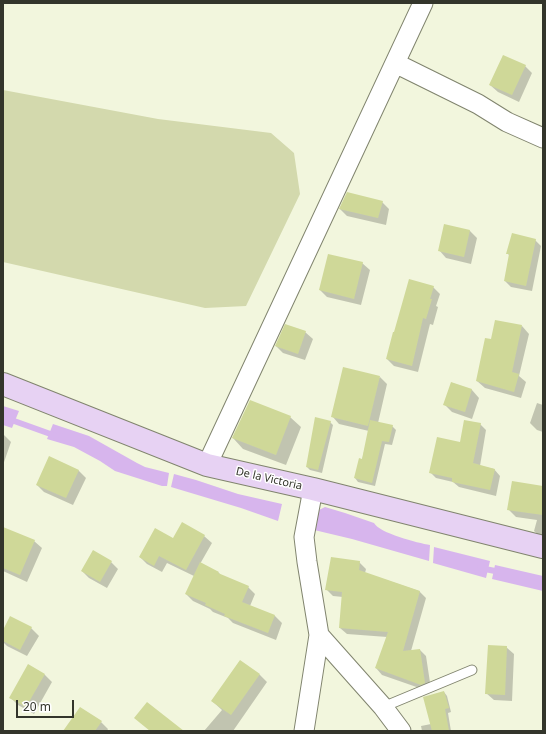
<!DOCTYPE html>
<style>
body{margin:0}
#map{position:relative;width:546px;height:734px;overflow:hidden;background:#f2f6dd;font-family:"Noto Sans",sans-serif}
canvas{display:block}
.frame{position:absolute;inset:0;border:4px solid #33352b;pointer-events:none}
.scale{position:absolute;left:16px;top:700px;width:58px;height:18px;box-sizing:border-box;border:2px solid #33352b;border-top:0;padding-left:5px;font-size:12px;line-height:14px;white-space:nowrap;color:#33352b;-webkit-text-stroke:3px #fff;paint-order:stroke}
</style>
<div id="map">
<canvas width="546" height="734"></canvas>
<div class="frame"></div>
<div class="scale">20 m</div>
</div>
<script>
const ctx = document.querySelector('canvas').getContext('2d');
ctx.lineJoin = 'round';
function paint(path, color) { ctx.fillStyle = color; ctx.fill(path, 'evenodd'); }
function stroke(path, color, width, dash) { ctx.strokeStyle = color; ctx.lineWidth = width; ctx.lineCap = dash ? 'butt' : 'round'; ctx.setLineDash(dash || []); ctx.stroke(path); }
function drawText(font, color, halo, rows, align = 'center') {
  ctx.font = font + ' "Noto Sans",sans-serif'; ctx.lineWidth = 3; ctx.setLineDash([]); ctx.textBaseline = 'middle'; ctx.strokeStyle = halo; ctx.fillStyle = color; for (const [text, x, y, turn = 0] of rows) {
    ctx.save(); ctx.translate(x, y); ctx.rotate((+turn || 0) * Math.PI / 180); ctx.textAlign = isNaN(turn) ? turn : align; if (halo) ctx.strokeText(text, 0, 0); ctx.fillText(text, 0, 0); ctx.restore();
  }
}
const green = new Path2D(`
 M3,90L158,119L271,133L294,153L300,194L246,306L205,308L3,262Z`);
const water = new Path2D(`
 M3,406L19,411L12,428L3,425Z
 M53,424L89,436L137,463L145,467L169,473L167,486H162L115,471L100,461L74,447L47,439Z
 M174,474L196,480L238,494L282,504L278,521L241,508L171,487Z
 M325,507L345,513L374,523C379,533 418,543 430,545L429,561L352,539L310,529L315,512Z
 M434,547L490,561L486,578L433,563Z
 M495,565L543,576V591L492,579Z`);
const shadow = new Path2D(`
 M525,66L532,73L519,102L498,92L490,85Z
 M382,202L389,209L386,225L347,216L340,209Z
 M445,225L470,231L477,238L471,264L446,258L439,250Z
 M535,240L541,246L532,291L511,287L505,281L510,256L507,253Z
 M362,263L370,270L361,305L327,297L320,290Z
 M433,287L440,294L436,306L438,307L433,325L430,324L418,372L394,366L387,359Z
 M522,326L529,334L519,376L526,382L521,398L485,388L477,381L492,341Z
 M305,332L313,339L305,360L283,353L276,346Z
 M380,377L387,384L378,423L392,426L396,430L392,445L385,444L375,486L358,482L355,478L362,460L369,431L339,424L332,416Z
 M452,383L472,390L479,398L472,419L452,412L444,404Z
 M537,403L543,405V432L537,430L530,423Z
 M290,417L301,427L286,465L243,449L233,438Z
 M330,422L333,425L322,473L310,470L307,467Z
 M480,424L486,430L480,466L494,469L500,476L496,496L459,487L453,482L436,478L430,472Z
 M3,434L11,442L3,465Z
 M78,470L86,478L73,505L44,492L37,485Z
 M543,487V539L534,531L537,520L516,517L508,509Z
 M3,528L34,541L42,548L27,582L3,571Z
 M204,536L212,543L200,564L218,572L221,575L248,587L255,594L250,606L275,616L282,623L276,640L233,623L228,618L213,612L210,609L193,601L186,594L194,576L167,563L162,572L147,564L140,557L174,540Z
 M111,562L118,569L107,588L89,578L82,571Z
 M359,562L366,569L365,573L419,591L426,598L411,651L420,650L426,656L431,689L428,691L382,675L376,668L387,637L347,634L340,628L343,597L333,596L326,589Z
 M31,628L39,636L27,656L7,646L3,642V632Z
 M506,647L514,654L512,701L494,700L486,693Z
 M240,661L260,675L267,682L233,731H204L222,710L212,701Z
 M29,666L45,675L52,682L34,714L18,705L11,698Z
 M444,692L447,696L451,712L448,713L451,731H422L421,726L431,724Z
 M101,722L108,729L107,731H71Z`);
const stream = new Path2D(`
 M3,417L56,436
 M480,568L500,572`);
const building = new Path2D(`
 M503,55L526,65L512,95L489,85Z
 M347,192L383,201L378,218L339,209Z
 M444,224L470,230L464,257L438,251Z
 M512,233L536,239L526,286L504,281L509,254H506Z
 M328,254L363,262L354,299L319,290Z
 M409,279L434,286L430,299H432L426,319L423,318L412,366L386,359L393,332H394Z
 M495,320L522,325L512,372L519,374L514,392L476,381L485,338L491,339Z
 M285,324L306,331L298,354L275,346Z
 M343,367L380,376L368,426L331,417Z
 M451,382L472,389L465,412L443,405Z
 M250,400L291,416L276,455L232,438Z
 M315,417L331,421L318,470L306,467Z
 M370,420L393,425L389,442L382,441L372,483L354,478L359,458L362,459Z
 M464,420L481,423L473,463L495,469L490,490L452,482V478L429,473L437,437L460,442Z
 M49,456L79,470L66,498L36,485Z
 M512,481L543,486V515L507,510Z
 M182,522L205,535L186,570L159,556L154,566L139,557L155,528L173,538Z
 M3,527L35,540L20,575L3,568Z
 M93,550L112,561L100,582L81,571Z
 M331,557L360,561L359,570L420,591L403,651L420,649L425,683L421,685L375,668L388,632L339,628L342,592L325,590Z
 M200,562L219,572L218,573L249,586L242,602L275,615L268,633L224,616L225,614L205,605L206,603L185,594Z
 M10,616L32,627L20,650L3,641V630Z
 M488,645L507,646L505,695L485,694Z
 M240,660L260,674L231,715L211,701Z
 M28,664L45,674L26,707L9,698Z
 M444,691L449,708L445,709L449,731H432L423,697Z
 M147,702L184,731H150L134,718Z
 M80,707L102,721L95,731H63Z`);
const service = new Path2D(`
 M383,707L472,670`);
const minor = new Path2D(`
 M395,63L478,104L507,122L543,138
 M207,465L423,3
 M313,489L304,537L307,562L319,635L383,707L401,731
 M304,731L319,635`);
const secondary = new Path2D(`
 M3,384L207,465L313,489L543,547`);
const streetNames = [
 ["De la Victoria",269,479,13]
];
paint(green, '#d3d9ad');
paint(water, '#d7b5ed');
paint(shadow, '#0003');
stroke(stream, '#d7b5ed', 6);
paint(building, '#cfd898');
stroke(service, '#80846e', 11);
stroke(minor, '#80846e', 21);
stroke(secondary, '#80846e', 24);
stroke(service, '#fff', 9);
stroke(minor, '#fff', 19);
stroke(secondary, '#e7d2f3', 22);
drawText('11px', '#33352b', '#fff', streetNames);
</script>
